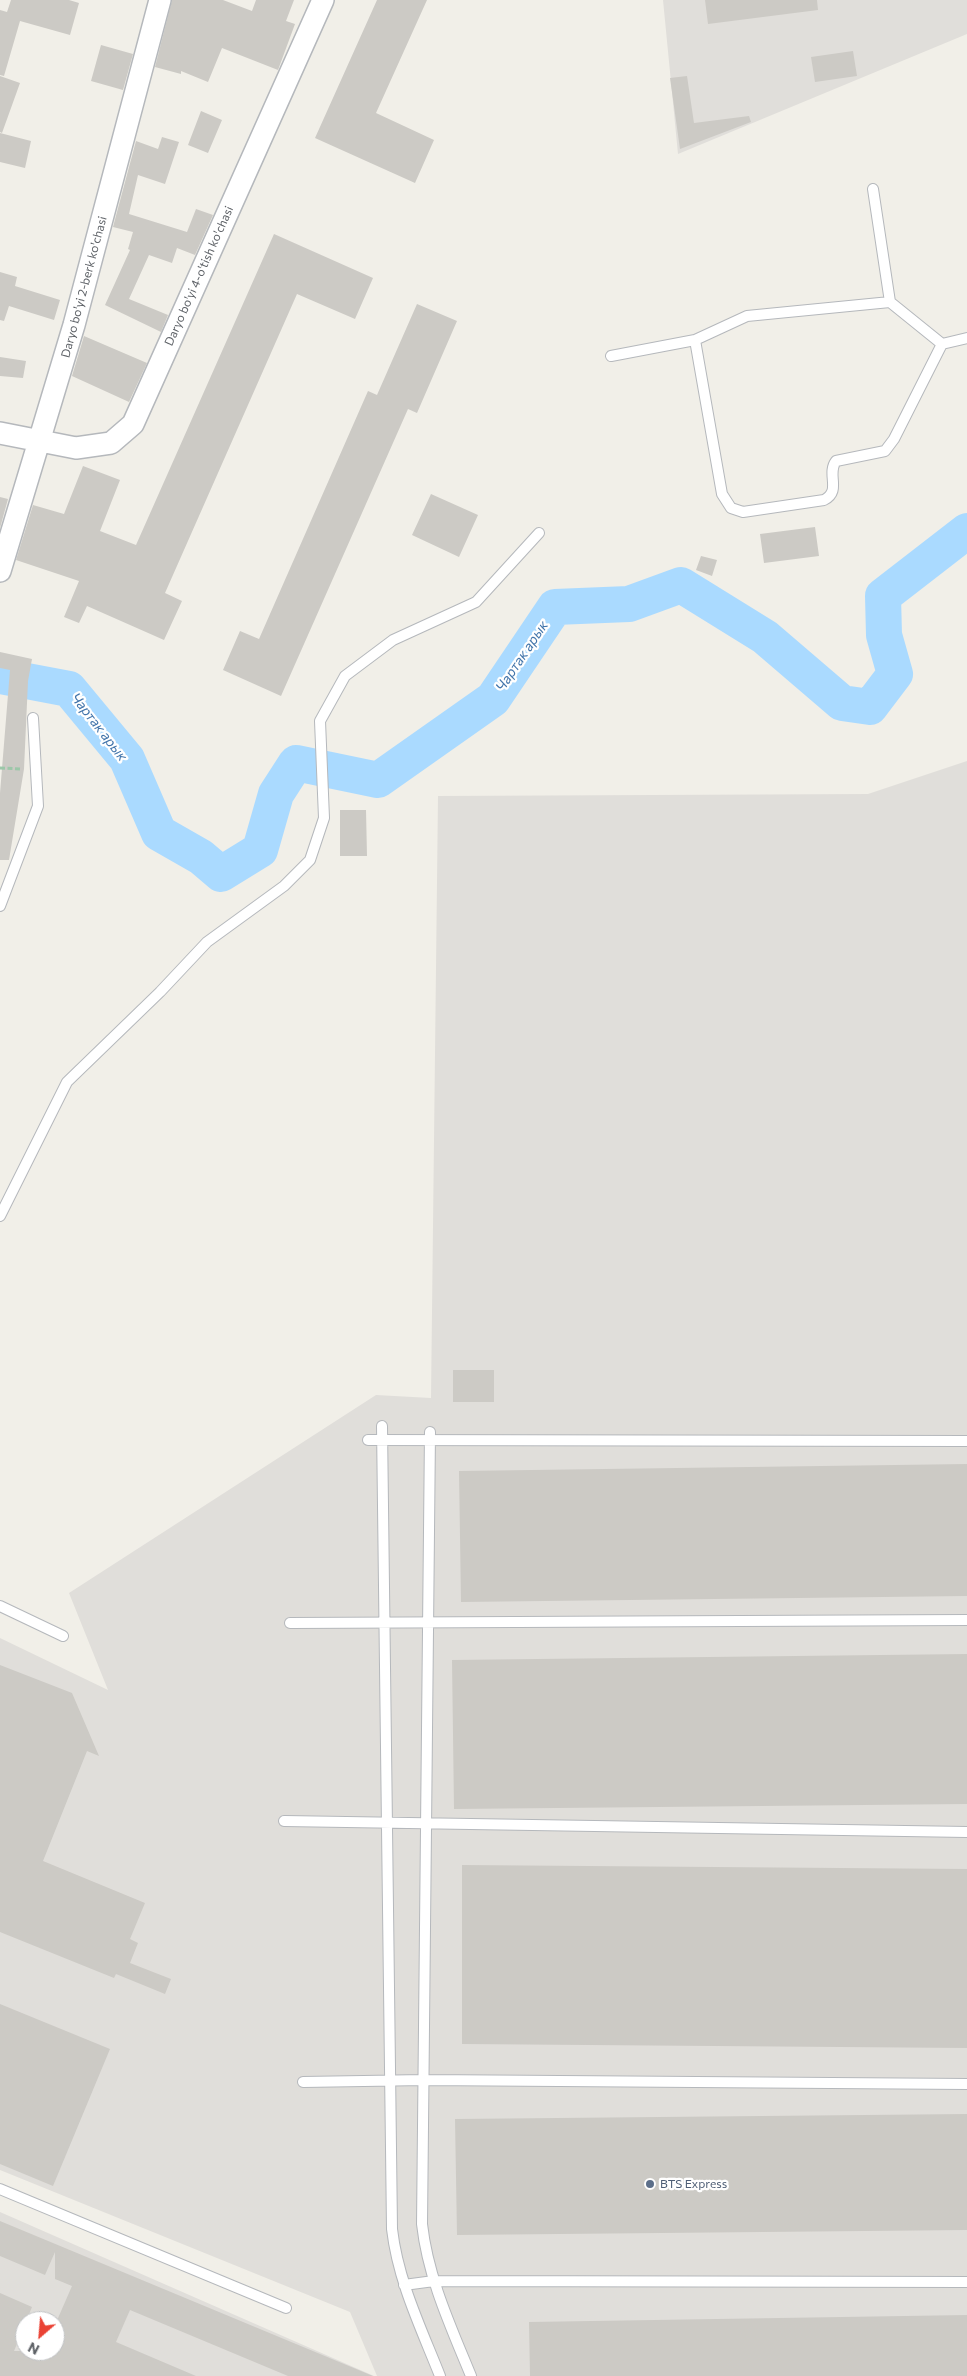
<!DOCTYPE html>
<meta charset="utf-8">
<style>
body{margin:0}
#map{position:relative;width:967px;height:2376px;overflow:hidden;background:#f1efe8;font-family:Commissioner,sans-serif}
canvas{display:block}
.north{position:absolute;left:15px;top:2311px;width:50px;height:50px;box-sizing:border-box;background:#fff;border:1px solid #bfc1c3;border-radius:50%;rotate:207deg;font-size:14px;font-weight:700;line-height:20px;text-align:center;color:#5f6368}
.north::after{content:'';display:block;margin:auto;width:18px;height:22px;background:#ea4335;clip-path:polygon(50% 0,100% 100%,50% 72%,0 100%)}
</style>
<div id="map">
<canvas width="967" height="2376"></canvas>
<div class="north">N</div>
</div>
<script>
const ctx = document.querySelector('canvas').getContext('2d');
ctx.lineJoin = 'round';
function paint(path, color) { ctx.fillStyle = color; ctx.fill(path, 'evenodd'); }
function stroke(path, color, width, dash) { ctx.strokeStyle = color; ctx.lineWidth = width; ctx.lineCap = dash ? 'butt' : 'round'; ctx.setLineDash(dash || []); ctx.stroke(path); }
function drawText(font, color, halo, rows, align = 'center') {
  ctx.font = font + ' Commissioner,sans-serif'; ctx.lineWidth = 4.5; ctx.setLineDash([]); ctx.textBaseline = 'middle'; ctx.strokeStyle = halo; ctx.fillStyle = color; for (const [text, x, y, turn = 0] of rows) {
    ctx.save(); ctx.translate(x, y); ctx.rotate((+turn || 0) * Math.PI / 180); ctx.textAlign = isNaN(turn) ? turn : align; if (halo) ctx.strokeText(text, 0, 0); ctx.fillText(text, 0, 0); ctx.restore();
  }
}
const industrial = new Path2D(`
 M663,0H967V34L678,154Z
 M967,761V2376H377L350,2312L0,2170V1638L108,1690L69,1593L376,1395L431,1398L438,796L868,794Z
 M0,2212L374,2376H0ZM25,2321H55V2351H25Z`);
const river = new Path2D(`
 M0,676L69,689L127,759L159,833L201,857L221,874L260,850L276,794L296,763L378,780L493,699L555,607L629,604L681,585L765,637L842,703L870,707L895,674L884,635L883,596L967,531`);
const building = new Path2D(`
 M11,0H69L79,3L70,35L20,21L4,76L0,75V10L7,12Z
 M172,0H223L252,11L256,0H294L286,21L295,24L278,70L222,48L208,82L181,71V74L155,67Z
 M377,0H427L376,113L434,140L415,183L315,138Z
 M705,0H817L818,10L708,24Z
 M101,45L133,54L123,90L91,81Z
 M853,51L857,76L815,82L811,57Z
 M0,76L20,83L2,133L0,132Z
 M687,76L694,123L749,116L751,122L680,149L670,78Z
 M201,111L222,120L208,153L188,145Z
 M0,133L31,141L25,168L0,162Z
 M162,137L179,142L165,184L138,175L129,214L187,232L196,209L213,215L195,255L177,248L172,263L149,255L129,299L168,315L161,332L105,305L130,250L128,249L133,232L113,227L136,141L158,149Z
 M274,234L373,278L355,319L297,294L165,593L182,601L164,640L87,606L79,623L64,617L79,581L16,560L33,505L64,514L83,466L120,480L100,531L136,545Z
 M0,272L17,277L15,286L60,300L54,320L9,306L4,321L0,320Z
 M417,304L457,321L417,413L408,409L281,696L223,670L240,631L259,639L368,391L377,395Z
 M84,336L147,363L129,402L72,376Z
 M0,357L26,361L23,378L0,376Z
 M431,494L478,515L459,557L412,535Z
 M0,497L8,499L0,528Z
 M815,527L819,556L764,563L760,534Z
 M701,556L717,560L712,576L696,570Z
 M0,652L32,659L28,681L24,769L9,860H0V793L10,670L0,668Z
 M340,810H366L367,856H340Z
 M453,1370H494V1402H453Z
 M967,1464V1596L461,1602L459,1471Z
 M967,1654V1804L454,1809L452,1660Z
 M0,1665L72,1693L99,1756L87,1751L43,1861L145,1903L130,1939L138,1943L130,1963L171,1979L165,1994L116,1974L114,1978L0,1932Z
 M462,1865L967,1869V2048L462,2044Z
 M0,2004L110,2049L53,2186L0,2164Z
 M967,2114V2230L457,2235L455,2119Z
 M0,2221L373,2376H288L130,2310L116,2342L196,2376H0V2293L32,2307L14,2351H55V2325L72,2286L55,2279V2252L45,2275L0,2256Z
 M967,2315V2376H530L529,2322Z`);
const path = new Path2D(`
 M0,768L22,769`);
const service = new Path2D(`
 M873,189L890,302
 M695,340L722,494L731,508L743,512L824,500C842,491 826,474 836,461L885,451L894,439L942,344
 M611,356L695,340L747,316L890,302L942,344L967,338
 M0,906L38,806L33,718
 M0,1216L67,1082L160,992L207,942L284,886L310,860L324,818L320,721L345,676L393,640L476,602L539,533
 M382,1426L392,2229C398,2281 421,2328 440,2376
 M430,1432L422,2224C428,2278 451,2327 471,2376
 M368,1440L967,1441
 M0,1606L63,1636
 M290,1623L967,1620
 M284,1821L967,1832
 M303,2082L424,2080L967,2084
 M0,2189L286,2308
 M404,2285L434,2281L967,2282`);
const minor = new Path2D(`
 M0,433L76,448L111,443L133,424L323,0
 M0,571L74,325L160,0`);
const markers = [
 [650,2184,5,"#5c6f8a"]
];
const streetNames = [
 ["Daryo bo'yi 4-o'tish ko'chasi",199,276,-66],
 ["Daryo bo'yi 2-berk ko'chasi",84,287,-75]
];
const serviceNames = [
 ["BTS Express",660,2184]
];
const waterNames = [
 ["Чартак арык",522,656,-56],
 ["Чартак арык",99,727,52]
];
paint(industrial, '#e0deda');
stroke(river, '#aadaff', 36);
paint(building, '#cccac5');
stroke(service, '#b5b8bc', 12);
stroke(minor, '#b5b8bc', 24);
stroke(path, '#9cc7a9', 3, [5, 2.5]);
stroke(service, '#fff', 10);
stroke(minor, '#fff', 21);
for (const [x, y, r, color] of markers) { const dot = new Path2D(); dot.arc(x, y, r, 0, 2 * Math.PI); ctx.fillStyle = color; ctx.fill(dot); stroke(dot, '#fff', 2); }
drawText('12px', '#5f6368', '#fff', streetNames);
drawText('12px', '#4e5e75', '#fff', serviceNames, 'left');
drawText('italic 14px', '#4174aa', '#fff', waterNames);
</script>
